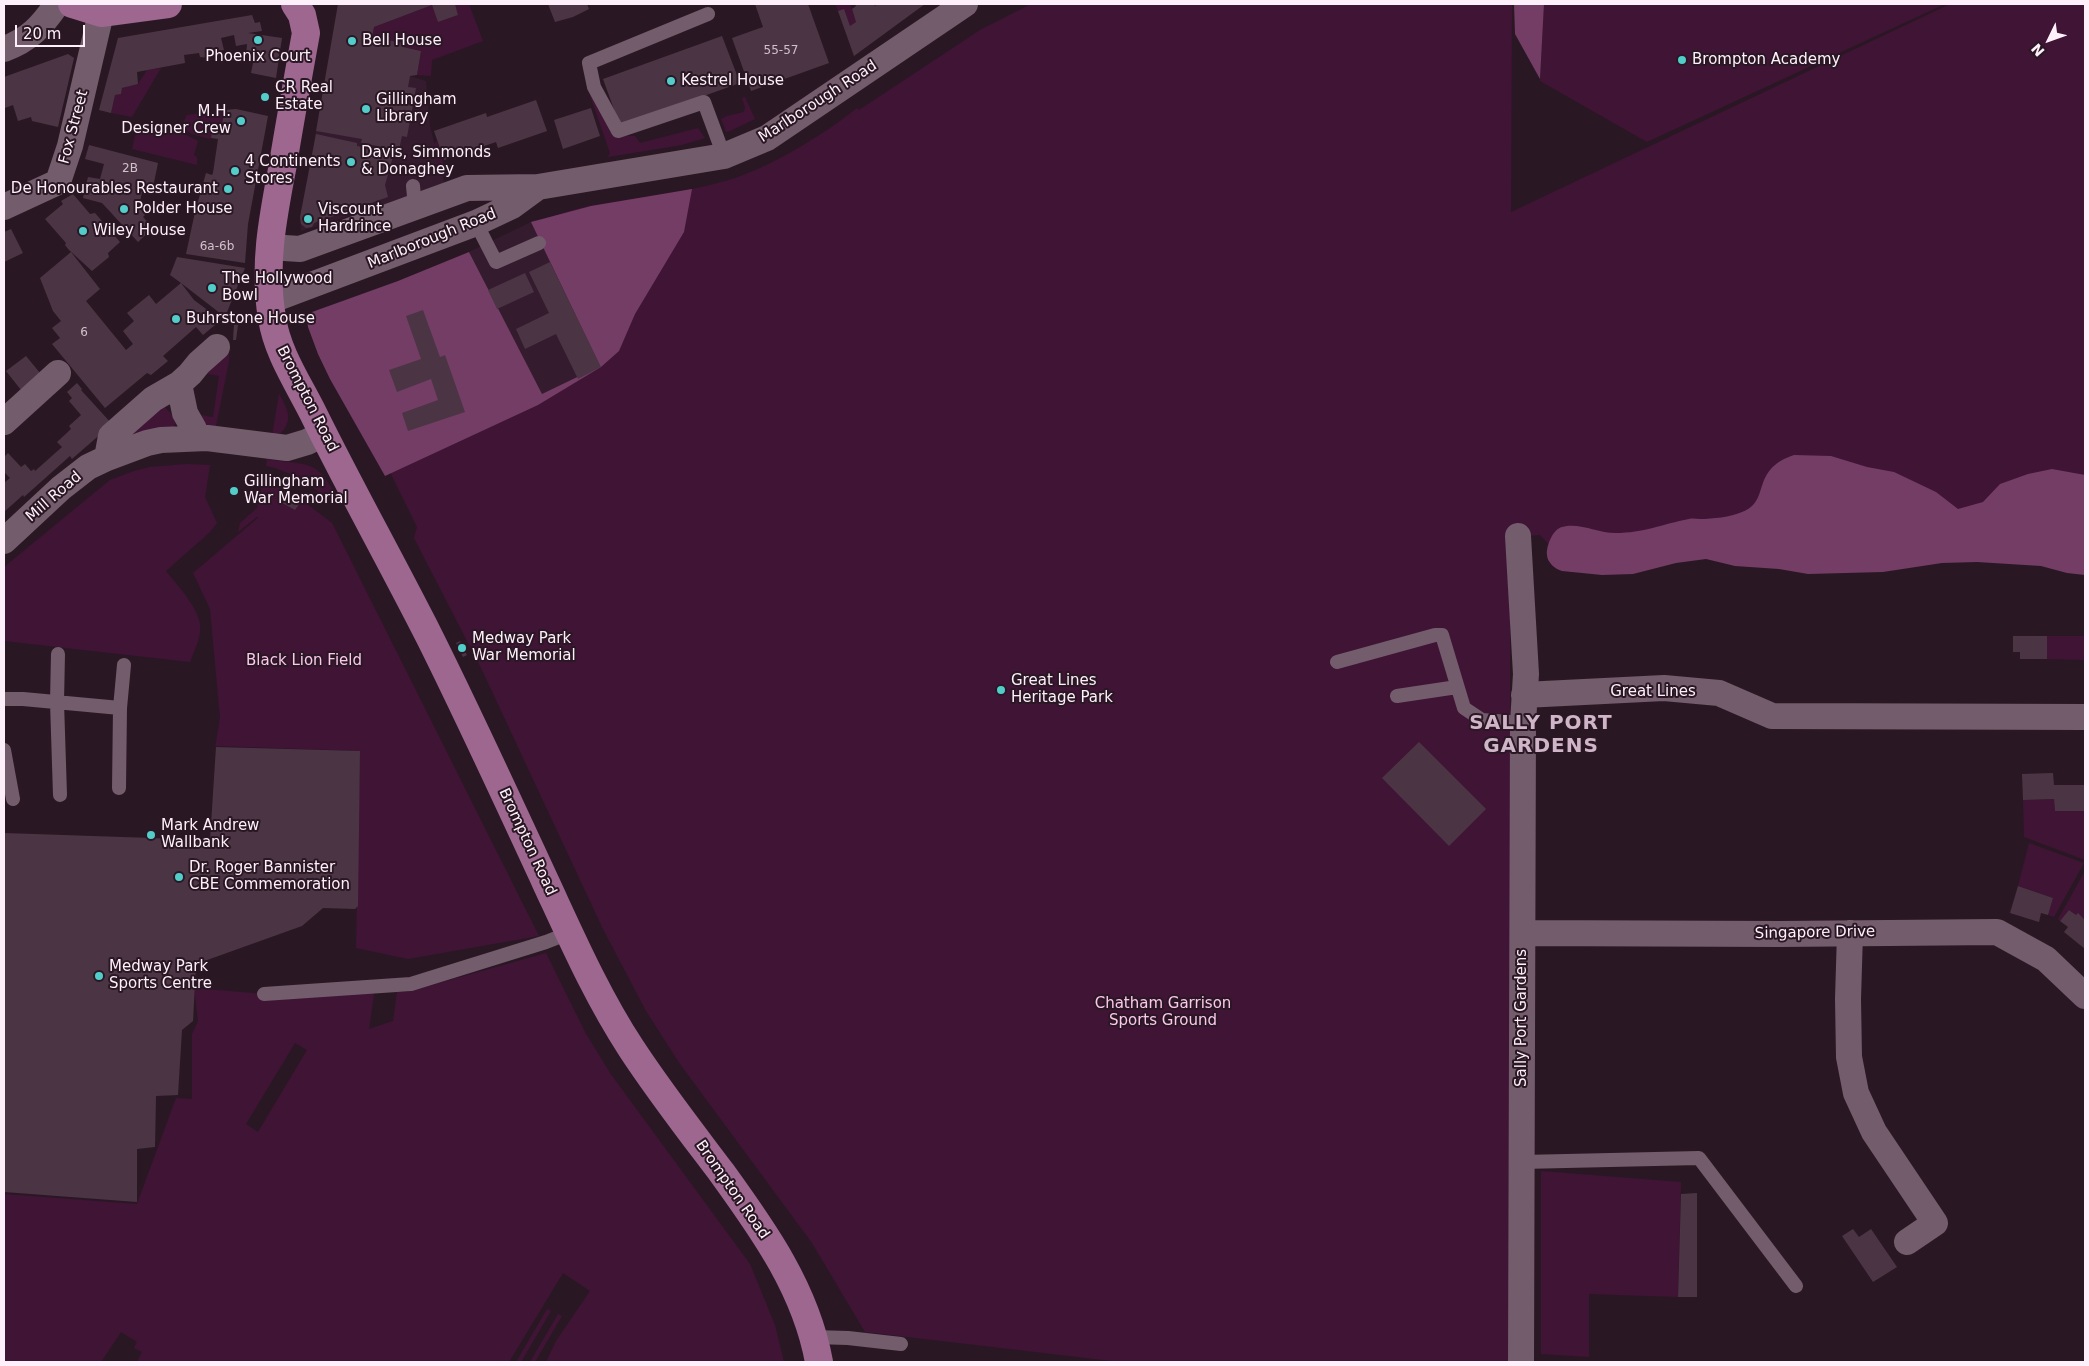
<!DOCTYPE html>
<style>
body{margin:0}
#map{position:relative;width:2089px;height:1366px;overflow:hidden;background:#2a1724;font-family:"DejaVu Sans",sans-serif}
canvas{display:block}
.frame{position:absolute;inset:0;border:5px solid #fef0fa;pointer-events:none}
.north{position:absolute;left:2024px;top:15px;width:50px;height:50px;-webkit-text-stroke:4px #2a1724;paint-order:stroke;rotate:228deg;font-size:14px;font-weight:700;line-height:20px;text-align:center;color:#fef0fa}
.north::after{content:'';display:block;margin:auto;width:18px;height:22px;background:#fef0fa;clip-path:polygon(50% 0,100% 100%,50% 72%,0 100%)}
.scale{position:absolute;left:15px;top:25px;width:70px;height:22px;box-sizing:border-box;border:2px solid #fef0fa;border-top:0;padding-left:6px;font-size:15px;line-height:18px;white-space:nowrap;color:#fef0fa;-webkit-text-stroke:4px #2a1724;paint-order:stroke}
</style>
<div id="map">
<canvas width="2089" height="1366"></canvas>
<div class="frame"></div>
<div class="north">N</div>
<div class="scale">20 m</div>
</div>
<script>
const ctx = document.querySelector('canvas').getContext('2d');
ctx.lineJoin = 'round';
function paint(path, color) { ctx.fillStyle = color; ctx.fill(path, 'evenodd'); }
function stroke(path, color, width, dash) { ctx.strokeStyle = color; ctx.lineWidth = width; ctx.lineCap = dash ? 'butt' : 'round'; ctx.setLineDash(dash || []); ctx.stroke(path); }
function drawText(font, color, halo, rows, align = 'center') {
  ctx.font = font + ' "DejaVu Sans",sans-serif'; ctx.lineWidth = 4; ctx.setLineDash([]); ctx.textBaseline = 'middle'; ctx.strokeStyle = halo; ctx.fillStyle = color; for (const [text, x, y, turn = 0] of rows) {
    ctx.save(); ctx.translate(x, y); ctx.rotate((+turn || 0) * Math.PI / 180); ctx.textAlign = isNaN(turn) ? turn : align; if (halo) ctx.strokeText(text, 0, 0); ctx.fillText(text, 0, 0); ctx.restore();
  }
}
const built = new Path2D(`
 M329,62L410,76L426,81L430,126L445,186L301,231L300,217Z
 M535,220L605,364L542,395L469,252Z`);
const green = new Path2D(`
 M455,4H469L483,41L432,60L431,76L417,75L421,51L403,47V43L384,39L382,44L371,43L374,27L432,5L439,21L458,15Z
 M835,4H850L856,22L850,26L844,10L838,11Z
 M1031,4H1512L1511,212L1950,4H2085V531L1559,555L1540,535L1510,537V1362H1120L865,1332L812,1243L680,1064L646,1011L602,927L482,670L414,538L417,527L387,466L601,367L531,222C552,217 573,209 594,205C640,197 687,193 732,179C774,165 822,136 857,108L859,110L980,30Z
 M1544,4H1945L1647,142L1540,81Z
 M161,68L132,117L111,113L115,95L121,94L122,88L138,84L147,70Z
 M586,84H590L610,132L617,136H635L640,143L698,128L705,138L682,145L608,157L610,153Z
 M745,97L755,119L730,131L726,132L721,119L727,116L744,112L745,107L742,98Z
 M225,110L221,128L213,127V136L210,139L192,134L181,127L187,115Z
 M138,123L180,132L198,141L194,155L197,157V165L132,149Z
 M437,141L445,169L449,176L442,177L434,144Z
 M229,347V361L215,431H210L194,414L213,417L219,376L208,374L204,368Z
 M279,394C287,408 294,419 281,433L272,436Z
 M164,406L177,421L172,429L132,437L128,430Z
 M267,459C313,467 315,457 340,502L334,503C313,487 292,471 266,466Z
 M186,464L210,465L205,497L217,523L210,532L166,571C177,585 204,613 200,632C199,642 193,653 190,662L4,641V567L110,480L134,471L150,467Z
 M263,480L299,498L332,523L539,936L408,959L356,948L360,751L217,746L215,748L220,718L210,609L193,573L259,517H257L238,532L240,523L257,508Z
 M2047,636H2085L2084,660L2047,659Z
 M2054,799L2055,811H2085V860L2024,837L2023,800Z
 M2029,843L2084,863L2054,917L2048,915L2053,898L2018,886Z
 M2085,871V920L2078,914L2076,915L2069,910L2060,921L2058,919Z
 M546,953L585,1032L610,1073L750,1264L775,1325L784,1362H546L556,1341L590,1291L563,1273L509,1362H137L142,1352L134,1348L137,1342L121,1332L101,1362H4V1194L137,1204L176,1098L192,1099V1034L198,1021L194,988L264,994L375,987L369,1029L393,1021L397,992H407ZM295,1043L307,1050L258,1132L246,1124Z
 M1541,1171L1681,1182L1678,1297L1589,1294V1357L1541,1354Z
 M547,1309L551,1311L521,1362H516Z
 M558,1314L562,1316L535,1362H530Z`);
const forest = new Path2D(`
 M1514,4H1544L1540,79L1515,34Z
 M692,189L684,232L635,314L619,351L601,367L538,405L385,476L330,379L318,354L308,327L307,319L312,312L398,281L469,252L542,394L600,366L531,222L591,206Z
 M1794,455L1831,456L1867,467L1894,472L1936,492L1958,509L1983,502L2000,484L2028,474L2052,469L2085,475V575L2067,573L2041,566L1977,562L1942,563L1883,572L1808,574L1779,569L1735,566L1706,559L1676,563L1633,574L1602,575L1562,571C1555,569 1547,562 1547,555C1546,546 1553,529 1562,527C1579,522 1598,533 1615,533C1644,533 1662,524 1689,519C1693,518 1696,519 1700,519C1713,519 1730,517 1742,512C1772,501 1749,470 1794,455Z`);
const building = new Path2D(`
 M338,4H455L458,15L438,22L432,5L374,27L371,43L382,44L383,39L403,43V47L421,51L417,75L410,76L408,87L416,88L407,137L402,136L399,150L361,143L362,139L316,131Z
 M548,4H587L589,9L573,17L555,22Z
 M755,4H808L829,63L751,91L732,38L763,27Z
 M855,4H874L875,6L877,4H925L854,56L838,11L844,9L850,26L856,22L852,9L856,6Z
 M252,15L255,23L260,22L262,31L248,33L282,38L276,78L251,73L254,58L246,56L247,44L236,46L234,35L221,38L224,50L212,52L209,58L200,57L199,53L184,55L185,63L137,72L138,84L122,88L121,94L115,95L111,113L99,110L118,38Z
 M722,36L740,83L620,126L603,79Z
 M68,54L74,58L58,127L32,121L31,117L18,121L13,105L5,108L4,77Z
 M536,100L547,131L498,148L496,142L444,160L434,131L486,113L487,117Z
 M591,108L600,136L563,149L554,120Z
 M236,109L268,116L248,224L245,263L186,254L195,212L206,173L212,175L213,173L218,139L211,138L213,126L221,128L225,110Z
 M316,134L357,143V146L394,153L385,185L388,197L314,223L312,227L306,228L301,224L300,217Z
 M89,145L158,163L152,192L141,190L142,192L139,207L145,215L143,217L153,228L138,242L102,203L83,198L88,177L100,179L104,164L85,159Z
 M73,194L90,214L95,213L120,242L108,253L109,257L92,271L69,250L65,245L66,243L45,219L63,204L61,201Z
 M11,229L23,253L4,262V232Z
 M71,252L100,289L86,301L126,350L133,344L123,331L134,321L127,313L149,295L156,304L181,283L170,275L177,257L245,268L225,317L181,283L194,300L221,320L203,335L196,327L163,356L168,361L151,375L147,373L105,408L52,344L60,338L52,328L61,321L53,311L40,278Z
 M550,262L601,367L578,379L556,334L525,349L516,329L549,313L529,272Z
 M525,273L534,292L497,309L488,290Z
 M423,310L440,357L445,355L465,412L408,431L402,413L438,400L431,379L397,392L389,370L421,359L406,316Z
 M234,324L238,325L236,340H233Z
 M26,356L45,379L25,395L6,371Z
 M77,383L82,389L81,390L112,424L72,459L70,456L24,497L23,495L4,512V483L10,478L4,472V457L8,453L21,467L25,464L31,471L34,469L35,471L62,447L57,442L71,429L69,426L81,415L69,401L72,398L67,392Z
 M289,493L302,500L295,510L277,500L282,499Z
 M2013,636H2047V659H2020V652H2013Z
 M460,641L467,655L463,657L456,643Z
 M1419,742L1486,809L1449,846L1382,778Z
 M216,747L360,751L358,906L355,909L323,908L302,926L196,964L193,1021L182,1030L178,1095L156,1096L155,1147L137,1149V1202L4,1192V833L210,840Z
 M2053,773L2054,785H2085V811H2055L2054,799L2023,800L2022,774Z
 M2018,886L2053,898L2048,915L2041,913L2039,922L2010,913Z
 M2069,910L2076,915L2078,913L2085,920V949L2064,932L2068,927L2060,921Z
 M1697,1193V1297H1678L1681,1194Z
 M1853,1229L1859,1237L1871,1229L1897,1267L1873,1282L1842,1236Z`);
const service = new Path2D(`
 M708,14L589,63L594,87L618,131L704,102L724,156
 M413,186L415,207
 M476,223L496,262L539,243
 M58,654L57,702L60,795
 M1337,662L1435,635H1442L1464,708L1482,720L1523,723
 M1397,696L1457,687
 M4,699H23L120,708L119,788
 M120,708L124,665
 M4,750L13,799
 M264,994L411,984L546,942L569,933
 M1522,1162L1699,1158L1796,1286
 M814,1337L848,1338L901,1344`);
const minor = new Path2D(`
 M4,49C29,40 42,26 57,4
 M4,207L58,182L70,146L101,13
 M269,247L300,249L467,188L538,187L724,156L767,138L965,4
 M269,301L476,223L512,206L538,187
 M179,384L185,413L194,429V438
 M4,422L58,373
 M107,458L111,436L153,399L179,384L190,374L199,363L217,347
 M1518,536L1526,674L1523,723L1521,1362
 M4,541L61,488L88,467L107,458L147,443L161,440L207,438L287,448L307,442L323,434
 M1524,695L1664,688L1719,693L1772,716L2085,717
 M1523,933L1780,934L1997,932L2046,959L2085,996
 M1850,933L1848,999L1849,1057L1856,1093L1874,1132L1935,1223L1907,1242`);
const primary = new Path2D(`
 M72,4L101,13L168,4
 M295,4L302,15L306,33C298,77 290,121 283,164C273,216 263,266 272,318C277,352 298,383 313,413C350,488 391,561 429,636C470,718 508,801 546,883C572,939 597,996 631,1048C659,1091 691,1132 722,1173C764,1231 806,1290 819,1362`);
const markers = [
 [258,40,5,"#53cdca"],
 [352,41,5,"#53cdca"],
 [1682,60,5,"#53cdca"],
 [671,81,5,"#53cdca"],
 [265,97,5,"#53cdca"],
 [366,109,5,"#53cdca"],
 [241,121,5,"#53cdca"],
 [351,162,5,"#53cdca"],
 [235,171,5,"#53cdca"],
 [228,189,5,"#53cdca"],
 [124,209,5,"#53cdca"],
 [308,219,5,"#53cdca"],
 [83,231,5,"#53cdca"],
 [212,288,5,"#53cdca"],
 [176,319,5,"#53cdca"],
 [234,491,5,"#53cdca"],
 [462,648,5,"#53cdca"],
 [1001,690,5,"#53cdca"],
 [151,835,5,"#53cdca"],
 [179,877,5,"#53cdca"],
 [99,976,5,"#53cdca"]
];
const numberNames = [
 ["55-57",781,51],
 ["2B",130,169],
 ["6a-6b",217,247],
 ["6",84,333]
];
const poiNames = [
 ["Bell House",362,41],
 ["Phoenix Court",258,57,"center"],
 ["Brompton Academy",1692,60],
 ["Kestrel House",681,81],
 ["CR Real",275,88],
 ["Estate",275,105],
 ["Gillingham",376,100],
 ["Library",376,117],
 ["M.H.",231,112,"right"],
 ["Designer Crew",231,129,"right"],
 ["Davis, Simmonds",361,153],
 ["& Donaghey",361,170],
 ["4 Continents",245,162],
 ["Stores",245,179],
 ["De Honourables Restaurant",218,189,"right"],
 ["Polder House",134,209],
 ["Viscount",318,210],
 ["Hardrince",318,227],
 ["Wiley House",93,231],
 ["The Hollywood",222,279],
 ["Bowl",222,296],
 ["Buhrstone House",186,319],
 ["Gillingham",244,482],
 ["War Memorial",244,499],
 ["Medway Park",472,639],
 ["War Memorial",472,656],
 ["Great Lines",1011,681],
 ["Heritage Park",1011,698],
 ["Mark Andrew",161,826],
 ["Wallbank",161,843],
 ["Dr. Roger Bannister",189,868],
 ["CBE Commemoration",189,885],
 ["Medway Park",109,967],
 ["Sports Centre",109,984]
];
const streetNames = [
 ["Marlborough Road",818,102,-33],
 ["Fox Street",74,127,-75],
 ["Marlborough Road",432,239,-22],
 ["Brompton Road",307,399,63],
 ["Mill Road",54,497,-41],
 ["Great Lines",1653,692],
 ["Brompton Road",527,842,65],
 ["Singapore Drive",1815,933,-1],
 ["Sally Port Gardens",1522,1018,-90],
 ["Brompton Road",732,1190,55]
];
const parkNames = [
 ["Black Lion Field",304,661],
 ["Chatham Garrison",1163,1004],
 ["Sports Ground",1163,1021]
];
const districtNames = [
 ["SALLY PORT",1541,724],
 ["GARDENS",1541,747]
];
paint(built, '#351b2e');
paint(green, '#401435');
paint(forest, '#743d65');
paint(building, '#4b3544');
stroke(service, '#735c6c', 14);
stroke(minor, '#735c6c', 26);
stroke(primary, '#9e678f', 28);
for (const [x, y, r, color] of markers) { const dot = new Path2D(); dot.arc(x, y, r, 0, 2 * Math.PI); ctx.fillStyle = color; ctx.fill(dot); stroke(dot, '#2a1724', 2); }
drawText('12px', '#d1c1cc', null, numberNames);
drawText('15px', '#fef0fa', '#2a1724', poiNames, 'left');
drawText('15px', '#fef0fa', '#2a1724', streetNames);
drawText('15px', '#fbc7eb', '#2a1724', parkNames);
ctx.letterSpacing = '1px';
drawText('bold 20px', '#cfb5c7', '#2a1724', districtNames);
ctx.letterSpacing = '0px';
</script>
